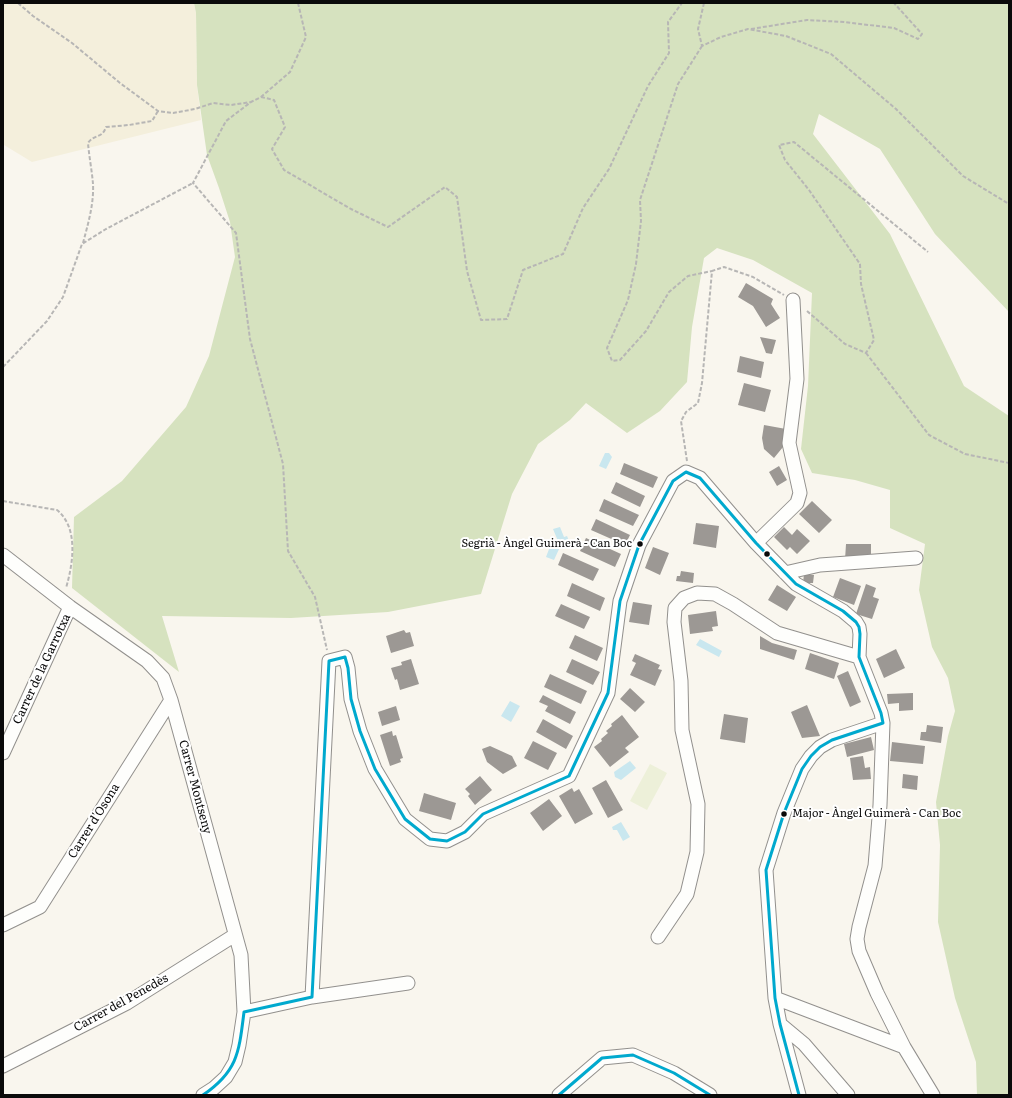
<!DOCTYPE html>
<meta charset="utf-8">
<style>
body{margin:0}
#map{position:relative;width:1012px;height:1098px;overflow:hidden;background:#f9f6ee;font-family:Literata,serif}
canvas{display:block}
.frame{position:absolute;inset:0;border:4px solid #0a0a0a;pointer-events:none}
</style>
<div id="map">
<canvas width="1012" height="1098"></canvas>
<div class="frame"></div>
</div>
<script>
const ctx = document.querySelector('canvas').getContext('2d');
ctx.lineJoin = 'round';
function paint(path, color) { ctx.fillStyle = color; ctx.fill(path, 'evenodd'); }
function stroke(path, color, width, dash) { ctx.strokeStyle = color; ctx.lineWidth = width; ctx.lineCap = dash ? 'butt' : 'round'; ctx.setLineDash(dash || []); ctx.stroke(path); }
function drawText(font, color, halo, rows, align = 'center') {
  ctx.font = font + ' Literata,serif'; ctx.lineWidth = 4; ctx.setLineDash([]); ctx.textBaseline = 'middle'; ctx.strokeStyle = halo; ctx.fillStyle = color; for (const [text, x, y, turn = 0] of rows) {
    ctx.save(); ctx.translate(x, y); ctx.rotate((+turn || 0) * Math.PI / 180); ctx.textAlign = isNaN(turn) ? turn : align; if (halo) ctx.strokeText(text, 0, 0); ctx.fillText(text, 0, 0); ctx.restore();
  }
}
const farmland = new Path2D(`
 M3,3H194L196,13L197,85L201,120L32,162L4,145L3,142Z`);
const forest = new Path2D(`
 M194,3H1009V312L935,234L880,149L819,114L813,134L890,234L964,386L1009,416V1095H977L976,1062L955,998L938,922L940,845L936,802L948,736L955,711L948,678L932,647L919,590L925,544L890,528V490L855,480L812,473L801,449L808,386L812,293L753,260L717,248L704,258L692,327L687,382L660,411L627,433L586,403L570,420L538,444L512,494L481,594L388,612L291,618L162,616L179,672L72,588L74,517L122,481L186,407L209,356L235,257L230,222L219,188L207,155L197,85L196,13Z`);
const pitch = new Path2D(`
 M650,764L667,773L647,810L630,801Z`);
const water = new Path2D(`
 M605,453H609L612,457L606,469L599,466Z
 M560,527L564,537L567,536L569,541L562,543L558,541L553,529Z
 M551,544L560,547L554,560L546,557Z
 M700,639L722,651L719,657L696,645Z
 M510,701L520,706L511,722L501,716Z
 M630,761L636,768L621,780L615,777L614,772Z
 M621,822L630,837L623,841L617,830H613L612,827Z`);
const building = new Path2D(`
 M746,283L773,299L771,304L780,318L766,327L753,306L738,297Z
 M760,337L776,340L772,354L766,353Z
 M740,356L764,362L761,378L737,372Z
 M744,383L771,390L765,412L738,405Z
 M764,425L786,429L783,447L774,458L764,449L762,438Z
 M624,463L658,477L653,488L620,474Z
 M779,466L787,480L777,486L769,472Z
 M616,482L645,496L640,507L611,493Z
 M604,499L639,515L633,526L599,511Z
 M812,501L832,520L819,533L799,514Z
 M596,519L630,535L625,545L591,530Z
 M696,523L719,526L716,548L693,544Z
 M784,527L792,535L797,529L810,541L797,554L790,547L787,550L774,537Z
 M586,538L621,554L615,567L580,551Z
 M846,544H871V560H845Z
 M653,547L669,553L660,575L645,568Z
 M563,553L599,569L593,581L558,565Z
 M681,571L694,573L693,583L676,581L677,576H680Z
 M804,574L814,575L813,583H803Z
 M840,578L861,586L854,605L833,597Z
 M572,583L605,598L600,611L567,596Z
 M866,584L876,588L873,597L879,599L872,619L856,614Z
 M777,585L796,597L787,611L768,600Z
 M633,602L652,605L649,625L629,622Z
 M561,604L590,617L584,629L555,616Z
 M716,611L718,626L712,627L713,631L690,634L688,615Z
 M404,630L406,633L410,632L414,646L391,653L386,636Z
 M575,635L603,648L597,661L569,648Z
 M760,636L772,643L797,650L794,660L760,649Z
 M896,649L905,668L884,678L876,659Z
 M810,653L839,663L834,679L805,669Z
 M635,654L660,665L658,669L662,670L655,686L630,675L636,663L632,661Z
 M411,659L419,684L400,690L397,679L395,680L391,668L402,665L401,662Z
 M572,659L600,672L593,685L566,672Z
 M848,671L861,702L850,707L837,676Z
 M550,674L587,691L581,704L544,687Z
 M630,688L645,702L635,712L620,699Z
 M913,693V710L899,711V703L888,704L887,694Z
 M543,695L576,712L570,724L545,711L548,706L539,702Z
 M807,705L820,736L802,738L791,712Z
 M396,706L400,720L382,726L378,712Z
 M724,714L748,718L745,743L720,739Z
 M622,715L639,737L625,748L629,752L610,767L594,747L602,741L601,739L608,733L606,731L612,726L611,724Z
 M543,719L573,736L566,749L536,732Z
 M927,725L943,727L941,743L920,740L921,732H926Z
 M392,731L393,736L396,735L403,758L400,759L401,762L390,766L380,735Z
 M871,737L874,750L847,757L844,744Z
 M533,741L557,753L548,770L524,758Z
 M892,742L925,746L923,764L890,761Z
 M490,746L512,756L517,766L503,774L487,762L482,749Z
 M863,756L865,768L870,767L871,779L853,780L850,758Z
 M903,774L918,776L917,790L902,788Z
 M480,776L492,790L475,805L468,796L470,794L465,789Z
 M606,780L623,810L608,818L592,788Z
 M572,788L574,792L579,789L593,814L575,824L559,796Z
 M424,793L456,803L451,820L419,811Z
 M549,799L562,816L543,831L530,813Z`);
const path = new Path2D(`
 M18,3L33,16L72,43L120,83L158,111L173,113L195,109L213,103L231,105L251,102
 M298,3L306,37L290,72L261,97L251,102L226,121L193,183L236,233L250,339L283,464L288,551L315,597L327,650
 M704,3L698,29L702,46L721,37L748,29L786,36L831,54L896,109L963,176L1009,204
 M751,29L807,20L844,22L894,28L918,39L922,34L894,3
 M702,46L678,84L640,200L641,221L636,264L628,300L607,348L612,361L620,360L646,331L669,292L688,276L712,271
 M261,97L274,100L285,127L272,149L284,170L351,209L388,227L445,187L457,197L467,271L481,320L507,319L523,270L563,254L583,208L609,169L648,86L669,53L668,22L682,3
 M83,243C88,224 94,204 93,184C92,171 89,156 88,143C94,134 102,139 106,127L129,125L152,121L158,111
 M807,311L845,344L866,353L874,340L861,284L860,264L809,190L785,160L779,145L794,142L928,252
 M866,353L929,435L965,454L1009,463
 M3,367L47,321L63,297L82,244L106,229L193,183
 M687,461L681,421L686,412L698,403L702,383L712,271L724,267L753,277L784,295
 M3,501L57,510C79,528 73,564 66,588`);
const street = new Path2D(`
 M756,543L797,503L800,493L789,443L797,379L793,300
 M3,555L70,607L147,661L163,678L171,700L241,955L244,1012L239,1045L235,1062L226,1077L214,1088L203,1095
 M785,573L820,565L916,558
 M3,753L70,607
 M3,925L40,907L171,700
 M658,937L687,894L697,852L698,804L682,730L681,681L674,622L675,608L684,598L697,593L715,594L733,604L777,633L859,657
 M312,997L329,661L345,657L348,668L351,699L360,731L375,769L405,819L430,839L447,841L465,832L483,814L569,776L608,693L620,601L639,545L673,481L686,472L700,478L756,543L796,584L843,611L856,622L859,627L860,634L859,657L881,713L883,723L880,805L875,866L859,927L857,939L859,951L877,993L904,1047
 M775,998L904,1047L933,1095
 M244,1012L312,997L408,983
 M780,1024L804,1044L848,1095
 M3,1066L127,1003L235,935
 M559,1095L602,1058L633,1055L674,1073L710,1095
 M799,1095L780,1024L775,998L766,870L784,813L795,786L802,769L811,756L820,747L832,740L883,723`);
const bus1 = new Path2D(`
 M203,1095C238,1071 239,1052 244,1012L312,997L329,661L345,657L348,668L351,699L360,731L375,769L405,819L430,839L447,841L465,832L483,814L569,776L608,693L620,601L639,545L673,481L686,472L700,478L756,543L796,584L843,611L856,622L859,627L860,634L859,657L881,713L883,723L832,740L820,747L811,756L802,769L784,813L766,870L775,998L780,1024L799,1095
 M559,1095L602,1058L633,1055L674,1073L710,1095`);
const markers = [
 [640,544,3.5,"#0a0a0a"],
 [767,554,3.5,"#0a0a0a"],
 [784,814,3.5,"#0a0a0a"]
];
const busNames = [
 ["Segrià - Àngel Guimerà - Can Boc",632,544],
 ["Major - Àngel Guimerà - Can Boc",792,814,"left"]
];
const streetNames = [
 ["Carrer de la Garrotxa",42,669,-65],
 ["Carrer Montseny",195,787,75],
 ["Carrer d'Osona",94,821,-58],
 ["Carrer del Penedès",121,1003,-29]
];
paint(farmland, '#f4efdc');
paint(forest, '#d6e2bf');
paint(pitch, '#edf0d9');
paint(water, '#c9e7ef');
paint(building, '#9c9894');
stroke(street, '#92908d', 15);
stroke(path, '#b7b6b5', 2, [4, 2]);
stroke(street, '#fefefc', 13);
stroke(bus1, '#00a9ce', 3);
for (const [x, y, r, color] of markers) { const dot = new Path2D(); dot.arc(x, y, r, 0, 2 * Math.PI); ctx.fillStyle = color; ctx.fill(dot); stroke(dot, '#fff', 1.5); }
drawText('11px', '#0a0a0a', '#fff', busNames, 'right');
drawText('12px', '#0a0a0a', '#fff', streetNames);
</script>
